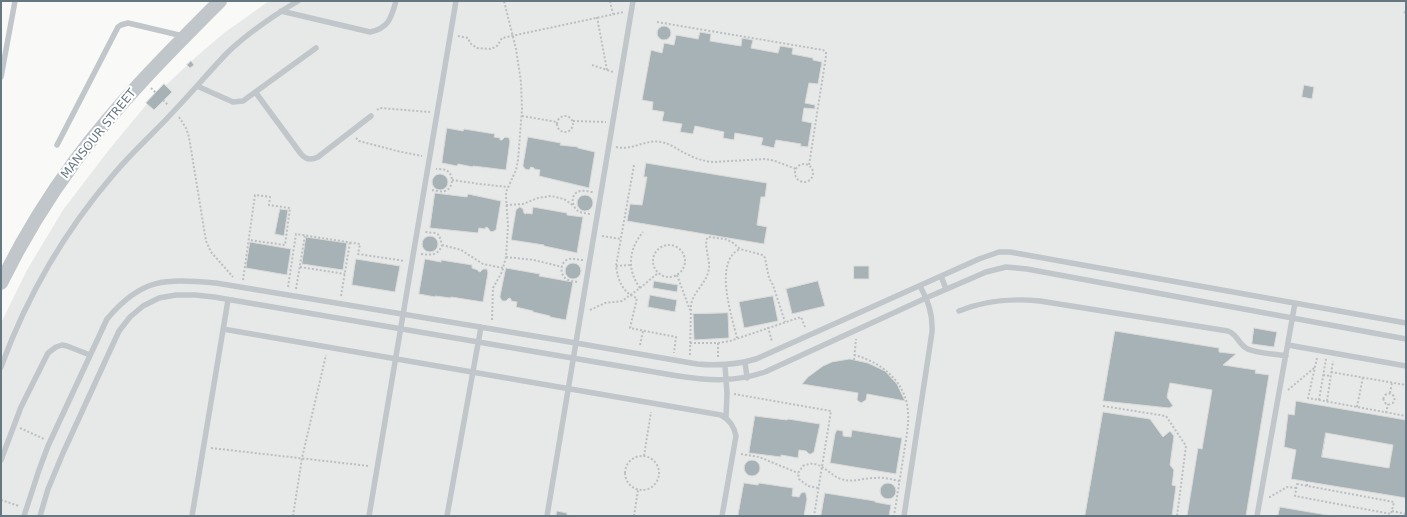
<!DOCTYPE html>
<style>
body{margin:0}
#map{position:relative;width:1407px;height:517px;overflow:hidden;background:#f9f9f7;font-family:"DejaVu Sans",sans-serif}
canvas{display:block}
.frame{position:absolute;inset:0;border:2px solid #657881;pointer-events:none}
</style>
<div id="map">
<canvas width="1407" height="517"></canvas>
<div class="frame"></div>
</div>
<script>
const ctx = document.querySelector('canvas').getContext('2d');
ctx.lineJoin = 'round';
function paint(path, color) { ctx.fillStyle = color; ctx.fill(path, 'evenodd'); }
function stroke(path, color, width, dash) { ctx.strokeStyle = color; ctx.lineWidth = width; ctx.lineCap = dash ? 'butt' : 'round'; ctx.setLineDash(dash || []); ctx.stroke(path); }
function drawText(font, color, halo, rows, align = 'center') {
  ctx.font = font + ' "DejaVu Sans",sans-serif'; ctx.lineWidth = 4; ctx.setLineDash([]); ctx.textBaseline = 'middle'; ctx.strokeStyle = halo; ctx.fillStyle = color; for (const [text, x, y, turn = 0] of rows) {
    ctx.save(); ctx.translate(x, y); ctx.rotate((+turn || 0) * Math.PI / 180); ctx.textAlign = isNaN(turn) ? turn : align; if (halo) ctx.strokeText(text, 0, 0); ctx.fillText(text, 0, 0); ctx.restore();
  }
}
const built = new Path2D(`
 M269,1H1406V516H1V323L27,270L63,210L108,151L147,104L146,103L164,84L166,85L197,56L224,33Z`);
const building = new Path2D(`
 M657 33a7 7 0 1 1 14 0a7 7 0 1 1-14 0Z
 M700,32L711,34L710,41L741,46L742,38L753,40L751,48L778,53L780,46L793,48L792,54L813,58V60L822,62L818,84L809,83L805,103L815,105V109L804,108L802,121L812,123L808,147L800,146L801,144L776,140L774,148L761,145L763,138L735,133L734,140L723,138L724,132L695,126L693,134L680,132L682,124L662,121L664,112L652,110L653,102L642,100L651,50L662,53L664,43L674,45L676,35L698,39Z
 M191,61L194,65L190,68L187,65Z
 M164,84L172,92L154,110L146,103Z
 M1304,85L1314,87L1312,99L1302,97Z
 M447,128L463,131L464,129L495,134L494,137L500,138V140H502L505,137L509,138L510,141L506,170L473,166V167L458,164L457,166L442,163Z
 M528,137L561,143L560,145L578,147V148L595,152L589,188L539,176L540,170L534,169V168L531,167L529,170L525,169L523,166Z
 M646,163L767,183L765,197H761L757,225L767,227L764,244L627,221L630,204L642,205L647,177H644Z
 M432 182a8 8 0 1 1 16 0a8 8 0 1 1-16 0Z
 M435,193L467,197L468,194L501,201L496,230L492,232L490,231L488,228L486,227L485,229L479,228L478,233L430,228Z
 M577 203a8 8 0 1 1 16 0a8 8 0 1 1-16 0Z
 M520,207L523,209L524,213L526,214V213L532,214L533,207L567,213V215L583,217L577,253L544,246V245L511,240L516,210Z
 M280,209L288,210L284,236L275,234Z
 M422 244a8 8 0 1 1 16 0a8 8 0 1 1-16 0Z
 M306,237L347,243L343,270L302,264Z
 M250,242L291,249L287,275L246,268Z
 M356,259L400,266L395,292L352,285Z
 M425,259L441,262V260L472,265V268L478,270V271L480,272L483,269H487L488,273L483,302L451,297V298L435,296V297L419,294Z
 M565 271a8 8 0 1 1 16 0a8 8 0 1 1-16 0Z
 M854,266H869V279H854Z
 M506,268L540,274L539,276L573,282L566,320L550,317V316L533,312V311L516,307L517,302L511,301V299L509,298L506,301H502L500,297Z
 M654,281L678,285L677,292L653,288Z
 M818,281L825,306L792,314L786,289Z
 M650,295L677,300L675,312L648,307Z
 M773,296L778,321L744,328L739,302Z
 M728,313L729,338L694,340L693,314Z
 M1254,328L1277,332L1274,347L1252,344Z
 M1115,331L1219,348V352L1236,354L1223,365L1256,370L1255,373L1269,375L1246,516H1187L1198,448L1202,449L1212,390L1170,383L1167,397L1173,406L1169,408L1103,401Z
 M850,359L868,363L885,371L897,384L905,401L867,394L866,400L861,403L857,400L858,393L802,384L808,377L823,366L832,362Z
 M1296,401L1406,420V498L1291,479L1296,450L1284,447L1288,414L1294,415ZM1326,433L1393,445L1389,468L1322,457Z
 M1103,412L1150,419L1163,437L1170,431L1174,436L1170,465L1174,470L1172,485L1176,486L1172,516H1085Z
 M755,416L787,420L788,419L820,424L814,452L811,454H809L806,451L799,450L798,458L781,455V457L749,453Z
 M837,430L843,431V436L851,437L852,430L902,438L896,474L830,463L835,434Z
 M744 468a8 8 0 1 1 16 0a8 8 0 1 1-16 0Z
 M744,483L758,485L759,483L793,488L792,496L799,497L801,493L805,492L806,494L807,499L804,516H738Z
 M880 491a8 8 0 1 1 16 0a8 8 0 1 1-16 0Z
 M825,493L875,501V502L891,505L889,516H821Z
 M1280,507L1333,516H1278Z
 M557,511L567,513V515L572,516H556Z`);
const path = new Path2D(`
 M610,1L613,14
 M1404,13L1406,11
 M597,17L607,70
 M657,22L823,50L826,52V56L809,165
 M458,36L468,38L470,43L477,48L491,49L497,46L502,38L624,12
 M592,65L613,72
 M151,88L156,93
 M163,100L168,105
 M377,110L380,108L430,112
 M522,116L557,122
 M557 124a8 8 0 1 1 16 0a8 8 0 1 1-16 0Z
 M179,117L186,128L189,137L206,241L211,252L233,277
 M573,121L606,122
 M356,138L359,141L397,151L422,156
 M616,147C632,151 645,139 661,142C672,144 679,151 689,155C696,159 704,161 713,162L766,159L775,161L796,169
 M795 173a9 9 0 1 1 18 0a9 9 0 1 1-18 0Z
 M634,165L616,266C618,281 623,293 637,298L630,328L676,337L674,353
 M452,180L480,184L508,187
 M432,190C436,191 441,192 445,191C454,188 454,174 446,170C443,169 439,169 436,169
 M506,205L523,204L538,198L551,196L564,199L574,206
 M590,214C585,213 581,213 578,211C570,205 571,192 581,191C585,190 590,192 594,192
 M602,236L621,239
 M442,245L461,250L483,264L503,268
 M653 261a16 16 0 1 1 32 0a16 16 0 1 1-32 0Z
 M421,254C431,255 438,256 442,245L439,235L435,233L425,232
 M506,257L534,260L562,267
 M616,266L631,265
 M300,267L345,274
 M677,275L690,310
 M243,280L255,195L270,197L269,205L290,208L285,245L249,240
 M577,282C573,281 568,281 565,278C559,272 561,261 569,259C573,258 578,260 583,260
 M288,287L296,234L360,244L358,254L405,261
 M640,288L658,273
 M296,289L305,235
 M341,296L350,242
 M590,310L605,303L622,301L640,288C627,270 628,250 643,232
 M492,320L493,288L502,272L506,257L508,226L506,197V192L516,170L518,160L522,109L521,82L516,49L504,1
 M768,327L772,342
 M737,338C732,317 713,261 740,249
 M690,343H718L730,341L801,317L805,327
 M718,343V357
 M640,345L643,331
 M690,355L691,305C693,291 707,284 709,268C710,259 703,243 708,237L725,239L732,242L740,249L763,255L765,258L769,278L773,285L785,322
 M854,355C882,362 907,383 908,413C909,428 905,444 903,459C900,478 897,497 894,516
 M1317,358L1308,398L1406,416
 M854,360L856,339
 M1331,372L1406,385
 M1323,375L1331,376
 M1288,390L1314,368
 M1390,393L1392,383
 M1383.5 399a5.5 5.5 0 1 1 11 0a5.5 5.5 0 1 1-11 0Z
 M734,394L831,411L814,516
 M1319,400L1326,359
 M1327,401L1333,361
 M1103,406L1166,416L1186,446L1177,516
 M1357,407L1363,377
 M1386,413L1388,404
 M20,428L44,439
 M211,448L369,466
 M741,454L759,457L798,473
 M625 473a17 17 0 1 1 34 0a17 17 0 1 1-34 0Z
 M644,456L651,412
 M1297,484L1394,502L1391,514L1295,496Z
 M1307,486V481
 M818,488L808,486L799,479L798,473L803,466C820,458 827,474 841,479C852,483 863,478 875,478C883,477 891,479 899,481
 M1269,497H1270L1287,487L1296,488
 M1,500L19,506
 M1392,511L1406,514
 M293,516L302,458L326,355
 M634,516L638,490`);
const service = new Path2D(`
 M281,11L370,32C389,28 391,18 396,1
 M1,77L15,1
 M197,86L233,102L243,101L316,48
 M256,93L301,154C306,160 312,160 318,157L371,116
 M57,145L118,27L121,25L128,23L183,36
 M941,276L946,289
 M959,311C986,300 1011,298 1040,301L1228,331C1237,334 1238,343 1246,348C1253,353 1276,354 1286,356
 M223,329L721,415C730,420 734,426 736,436L722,516
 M1288,345L1406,366
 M745,362L747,378
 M725,366L727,393L726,417
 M1,367C27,296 64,232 113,175C132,152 154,133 174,111C192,92 209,72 227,53C248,33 273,16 298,1
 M1,460L21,407L48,353L56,347L62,345L67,346L90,355
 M24,516L39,470L48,446L107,319C142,277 165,279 216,283L576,343L697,364C718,366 736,365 756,359L979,259L999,252H1010L1406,323
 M40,516L48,489L63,453L119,331L130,317L143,306L159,298L176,295H195L214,297L678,376C710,381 735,382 765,372L926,298L986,272L1006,267L1027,269L1406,339
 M192,516L228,300
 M369,516L456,1
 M447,516L481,327
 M547,516L633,1
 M904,516L932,332C933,314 928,301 920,286
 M1257,516L1295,303`);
const tertiary = new Path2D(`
 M1,283C22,240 47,199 75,161C118,103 169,52 220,1`);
const streetNames = [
 ["MANSOUR STREET",99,134,-51]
];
paint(built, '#e7e9e8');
paint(building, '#a7b2b6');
stroke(building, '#dbdbd9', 1);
stroke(path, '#bbbfc1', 2, [2, 2]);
stroke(service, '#c0c6c9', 5.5);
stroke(tertiary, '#c0c6c9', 14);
drawText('12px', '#657881', '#fff', streetNames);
</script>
